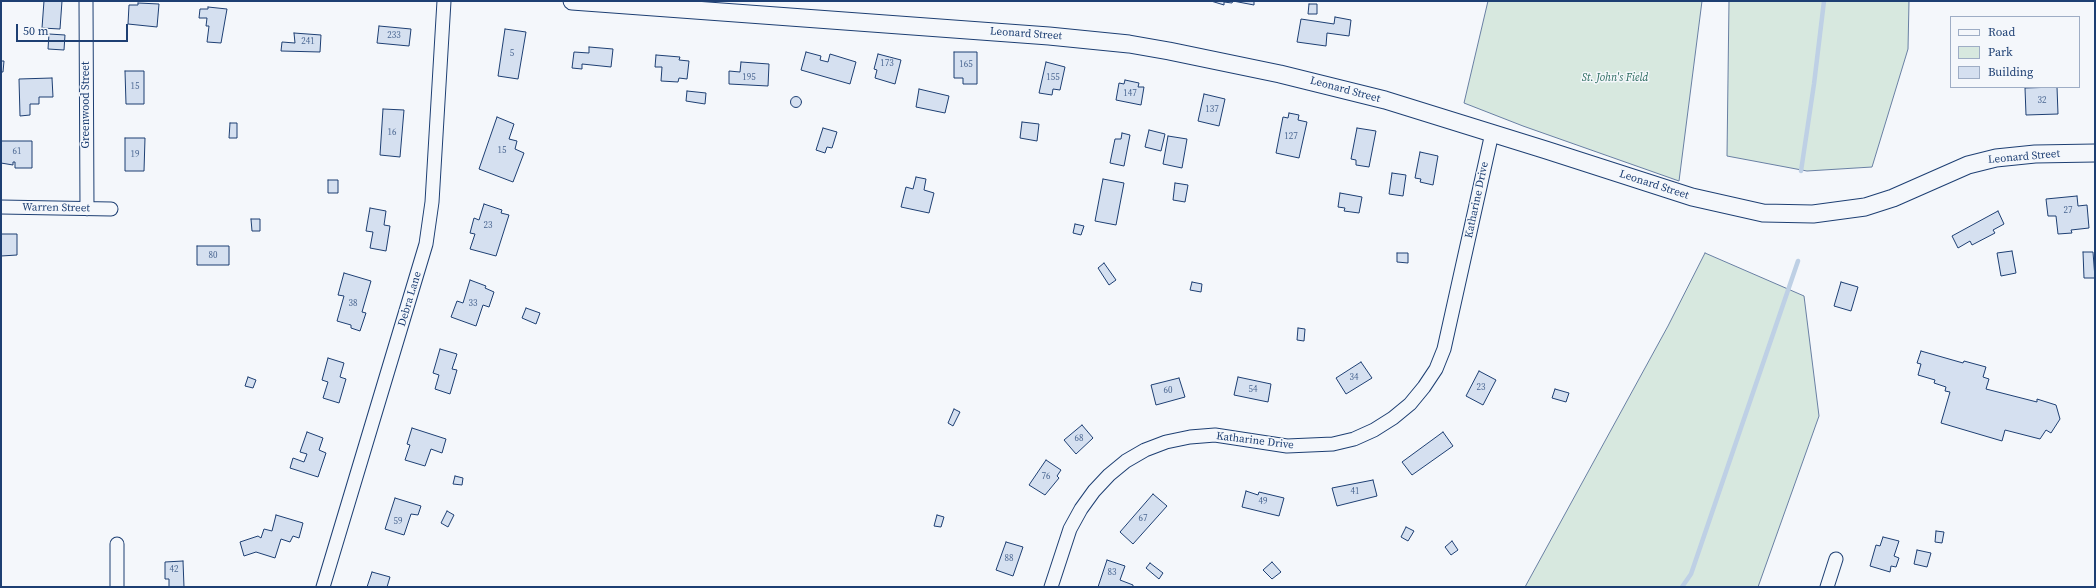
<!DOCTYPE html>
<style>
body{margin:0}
#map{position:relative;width:2096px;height:588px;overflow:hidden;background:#f4f7fb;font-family:"Source Serif 4",serif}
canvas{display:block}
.frame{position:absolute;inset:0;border:2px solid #1d3f73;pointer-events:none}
.legend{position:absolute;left:1950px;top:16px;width:130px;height:72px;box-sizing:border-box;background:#f4f7fb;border:1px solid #9eadc5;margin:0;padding:5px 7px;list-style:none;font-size:12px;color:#1d3f73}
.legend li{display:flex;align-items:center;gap:8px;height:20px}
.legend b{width:20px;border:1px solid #9eadc5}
.scale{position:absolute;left:16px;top:24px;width:112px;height:18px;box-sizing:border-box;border:2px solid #1d3f73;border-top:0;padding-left:5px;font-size:12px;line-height:14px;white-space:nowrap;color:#1d3f73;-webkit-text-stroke:3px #f4f7fb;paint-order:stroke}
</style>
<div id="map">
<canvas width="2096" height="588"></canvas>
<div class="frame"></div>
<ul class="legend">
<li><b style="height:5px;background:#f4f7fb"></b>Road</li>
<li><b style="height:11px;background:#d7e8df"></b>Park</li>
<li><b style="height:11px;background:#d5e0f0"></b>Building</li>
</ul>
<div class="scale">50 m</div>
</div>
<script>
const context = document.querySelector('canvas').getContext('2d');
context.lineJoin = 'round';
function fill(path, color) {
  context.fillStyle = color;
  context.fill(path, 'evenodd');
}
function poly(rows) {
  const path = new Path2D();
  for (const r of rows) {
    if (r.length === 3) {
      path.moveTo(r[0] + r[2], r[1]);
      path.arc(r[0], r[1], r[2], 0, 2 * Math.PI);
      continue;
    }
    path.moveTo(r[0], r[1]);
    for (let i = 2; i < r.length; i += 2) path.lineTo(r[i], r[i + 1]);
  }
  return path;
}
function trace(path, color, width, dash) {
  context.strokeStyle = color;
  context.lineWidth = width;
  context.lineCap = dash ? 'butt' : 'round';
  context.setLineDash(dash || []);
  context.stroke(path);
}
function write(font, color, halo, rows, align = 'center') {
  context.font = font + ' "Source Serif 4",serif';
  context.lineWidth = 3;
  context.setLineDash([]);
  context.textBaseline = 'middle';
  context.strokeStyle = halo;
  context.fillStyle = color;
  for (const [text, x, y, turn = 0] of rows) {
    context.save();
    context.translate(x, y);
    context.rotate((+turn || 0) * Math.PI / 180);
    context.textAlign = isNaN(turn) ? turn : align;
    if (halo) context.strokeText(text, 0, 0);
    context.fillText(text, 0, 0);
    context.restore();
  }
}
const green = poly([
 [1488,1,1702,1,1679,181,1523,126,1464,103,1488,1],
 [1729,1,1909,1,1908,49,1872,167,1807,171,1727,156,1729,1],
 [1705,253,1804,296,1819,416,1758,587,1525,587,1668,326,1705,253]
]);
fill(green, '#d7e8df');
trace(green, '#687fa3', 1);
trace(poly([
 [1801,171,1814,84,1824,1],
 [1682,587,1691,574,1798,261]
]), '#bed0e5', 4.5);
const building = poly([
 [44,1,62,1,60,29,42,28,44,1],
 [1211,1,1254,1,1254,5,1233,1,1232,3,1224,2,1224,5,1211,1],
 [138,3,159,4,157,27,128,24,129,5,138,5,138,3],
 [1309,4,1317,4,1317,14,1308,14,1309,4],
 [208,7,227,9,221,43,207,42,209,26,206,26,207,18,199,18,200,9,208,9,208,7],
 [1335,17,1351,20,1349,36,1327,33,1326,46,1297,42,1301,19,1334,24,1335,17],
 [379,26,411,29,409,46,377,43,379,26],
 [505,29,526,32,518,79,498,76,505,29],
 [294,33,321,35,320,52,281,51,282,42,295,43,294,33],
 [49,34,65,35,64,50,48,49,49,34],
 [589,47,613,49,611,67,582,64,582,69,572,68,574,52,589,53,589,47],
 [806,52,821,56,820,60,828,62,830,54,856,62,850,84,801,70,806,52],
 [954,52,977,52,977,84,963,84,963,78,954,78,954,52],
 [878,54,901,60,895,84,875,78,877,70,874,69,878,54],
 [656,55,680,57,679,60,689,61,687,79,679,78,678,82,661,81,662,67,655,67,656,55],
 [1,61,4,61,3,72,1,72,1,61],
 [741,62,769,64,768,86,729,84,729,71,740,72,741,62],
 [1046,62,1065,67,1060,90,1053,89,1052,95,1039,93,1046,62],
 [125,71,144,71,144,104,126,104,125,71],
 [52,78,53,97,39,97,39,104,30,104,30,115,20,116,19,79,52,78],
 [1125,80,1139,83,1138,87,1144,87,1141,105,1116,100,1119,83,1124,84,1125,80],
 [2057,87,2058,114,2026,115,2025,88,2057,87],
 [919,89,949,96,945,113,916,107,919,89],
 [687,91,706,93,705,104,686,101,687,91],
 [1204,94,1225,99,1219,126,1198,121,1204,94],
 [796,102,5.5],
 [383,109,404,110,400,157,380,155,383,109],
 [1289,113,1299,115,1298,120,1307,122,1299,158,1276,153,1283,117,1288,118,1289,113],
 [497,117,514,124,509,139,517,141,515,149,524,153,513,182,479,169,497,117],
 [1022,122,1039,124,1037,141,1020,138,1022,122],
 [230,123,237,123,237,138,229,138,230,123],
 [823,128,837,132,832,148,827,147,825,153,816,150,823,128],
 [1357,128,1376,131,1369,167,1356,165,1356,160,1351,159,1357,128],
 [1149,130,1165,134,1161,151,1145,147,1149,130],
 [1122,133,1130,135,1124,166,1110,163,1115,139,1121,139,1122,133],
 [1168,136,1187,139,1182,168,1163,164,1168,136],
 [125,138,145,138,144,171,125,171,125,138],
 [1,141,32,141,32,168,15,168,15,162,13,162,13,165,1,163,1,141],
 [1420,152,1438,156,1433,185,1420,182,1421,179,1415,178,1420,152],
 [1392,173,1406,175,1403,196,1389,194,1392,173],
 [916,177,926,179,924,190,934,193,929,213,901,207,906,187,913,189,916,177],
 [1103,179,1124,183,1116,225,1095,221,1103,179],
 [328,180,338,180,338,193,328,193,328,180],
 [1175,183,1188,185,1185,202,1173,200,1175,183],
 [1340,193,1362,197,1359,213,1344,211,1345,208,1338,207,1340,193],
 [2077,196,2078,206,2087,205,2089,228,2071,230,2072,233,2058,234,2056,216,2048,216,2046,199,2077,196],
 [484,204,502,210,501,213,509,215,496,256,470,249,475,234,470,233,474,218,479,220,484,204],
 [370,208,386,211,384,225,390,226,386,251,370,248,373,232,366,231,370,208],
 [1998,211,2004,224,1993,230,1995,233,1972,245,1970,241,1958,248,1952,236,1998,211],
 [251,219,260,219,260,231,252,231,251,219],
 [1075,224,1084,226,1081,235,1073,233,1075,224],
 [1,234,17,234,17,255,1,256,1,234],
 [197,246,229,246,229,265,197,265,197,246],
 [2012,251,2016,273,2001,276,1997,253,2012,251],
 [2083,252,2093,252,2095,278,2084,278,2083,252],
 [1397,253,1408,253,1408,263,1397,262,1397,253],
 [1104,263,1116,280,1109,285,1098,268,1104,263],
 [344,273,371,281,362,312,366,313,360,331,351,328,351,325,337,321,344,296,338,295,344,273],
 [470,280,486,286,485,288,494,292,489,307,483,305,476,326,451,317,457,301,463,303,470,280],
 [1192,282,1202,284,1201,292,1190,290,1192,282],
 [1841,282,1858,287,1851,311,1834,306,1841,282],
 [526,308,540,313,536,324,522,318,526,308],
 [1298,328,1305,329,1304,341,1297,340,1298,328],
 [440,349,457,354,452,369,457,370,450,394,435,389,439,375,433,373,440,349],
 [1921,351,1963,363,1964,361,1986,367,1983,377,1989,379,1986,389,2037,402,2037,399,2056,405,2060,419,2051,433,2046,430,2040,439,2005,430,2002,441,1941,423,1950,392,1945,391,1946,387,1934,383,1935,380,1918,375,1921,364,1917,363,1921,351],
 [328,358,344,363,340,377,346,379,339,403,323,398,328,382,322,380,328,358],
 [1361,362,1372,378,1346,394,1336,378,1361,362],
 [1479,371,1496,380,1483,405,1466,396,1479,371],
 [248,377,256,380,253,388,245,386,248,377],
 [1238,377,1271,384,1268,402,1234,395,1238,377],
 [1179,378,1185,397,1156,405,1151,385,1179,378],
 [1555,389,1569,393,1566,402,1552,398,1555,389],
 [954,409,960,412,953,426,948,423,954,409],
 [1082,425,1093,438,1076,454,1064,440,1082,425],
 [412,428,446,439,442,453,431,449,425,466,405,460,410,445,407,444,412,428],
 [307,432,323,438,319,450,326,453,318,477,290,468,293,458,304,462,307,454,300,452,307,432],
 [1443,432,1453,446,1412,475,1402,462,1443,432],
 [1046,460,1061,470,1057,476,1059,478,1045,495,1029,485,1046,460],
 [455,476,463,478,462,485,453,484,455,476],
 [1373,480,1377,496,1337,506,1332,488,1373,480],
 [1246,491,1258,495,1259,492,1284,498,1279,516,1242,507,1246,491],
 [1153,494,1167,506,1133,544,1120,532,1153,494],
 [395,498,421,506,418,515,411,514,404,535,385,529,395,498],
 [447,511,454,515,448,527,441,523,447,511],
 [276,515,303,523,299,538,293,536,290,542,281,539,275,558,256,552,244,556,240,542,258,536,261,538,264,529,272,531,276,515],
 [937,515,944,517,941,527,934,526,937,515],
 [1406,527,1414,531,1408,541,1401,537,1406,527],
 [1936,531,1944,532,1942,543,1935,542,1936,531],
 [1883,537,1899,541,1894,556,1899,558,1896,567,1891,566,1890,572,1870,566,1876,545,1880,546,1883,537],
 [1452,541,1458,550,1451,555,1445,547,1452,541],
 [1006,542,1023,547,1013,576,996,570,1006,542],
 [1917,550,1931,553,1927,567,1914,564,1917,550],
 [1107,560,1125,566,1120,580,1133,585,1133,587,1098,587,1107,560],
 [183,561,184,587,169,587,169,579,165,579,165,562,183,561],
 [1272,562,1281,572,1272,579,1263,570,1272,562],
 [1150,563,1163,573,1159,579,1146,568,1150,563],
 [372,572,390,577,387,587,367,587,372,572]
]);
fill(building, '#d5e0f0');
trace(building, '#1d3f73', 1);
const minor = poly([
 [86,1,87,209],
 [1,207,111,209],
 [117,544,117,587],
 [323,587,426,244,432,202,444,1],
 [1051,587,1070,529,1081,509,1094,491,1109,475,1126,461,1145,450,1166,442,1190,437,1215,435,1287,446,1333,444,1354,439,1374,430,1393,418,1410,404,1424,387,1436,369,1444,349,1492,133],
 [1827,587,1836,559]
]);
const tertiary = poly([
 [572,1,1049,36,1129,44,1169,51,1280,74,1385,100,1546,150,1692,197,1763,213,1813,214,1865,207,1893,198,1968,165,1996,158,2035,154,2095,153]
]);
trace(minor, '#1d3f73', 15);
trace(tertiary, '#1d3f73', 19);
trace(minor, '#f4f7fb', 13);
trace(tertiary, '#f4f7fb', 17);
write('9px', '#4b6792', null, [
 ["233",394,36],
 ["241",308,42],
 ["5",512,54],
 ["173",887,64],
 ["165",966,65],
 ["195",749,78],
 ["155",1053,78],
 ["15",135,87],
 ["147",1130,94],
 ["32",2042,101],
 ["137",1212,110],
 ["16",392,133],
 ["127",1291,137],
 ["15",502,151],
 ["61",17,152],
 ["19",135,155],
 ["27",2068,211],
 ["23",488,226],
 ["80",213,256],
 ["38",353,304],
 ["33",473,304],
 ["34",1354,378],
 ["23",1481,388],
 ["54",1253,390],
 ["60",1168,391],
 ["68",1079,439],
 ["76",1046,477],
 ["41",1355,492],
 ["49",1263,502],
 ["67",1143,519],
 ["59",398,522],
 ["88",1009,559],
 ["42",174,570],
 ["83",1112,573]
]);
write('11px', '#1d3f73', '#f4f7fb', [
 ["Leonard Street",1026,34,4],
 ["Leonard Street",1345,90,15],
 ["Greenwood Street",86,105,-90],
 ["Leonard Street",2024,157,-5],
 ["Leonard Street",1654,185,18],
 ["Katharine Drive",1477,200,-78],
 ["Warren Street",56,208,1],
 ["Debra Lane",410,299,-73],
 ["Katharine Drive",1255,441,7]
]);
write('italic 11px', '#2c6c60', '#f4f7fb', [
 ["St. John's Field",1615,78]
]);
</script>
